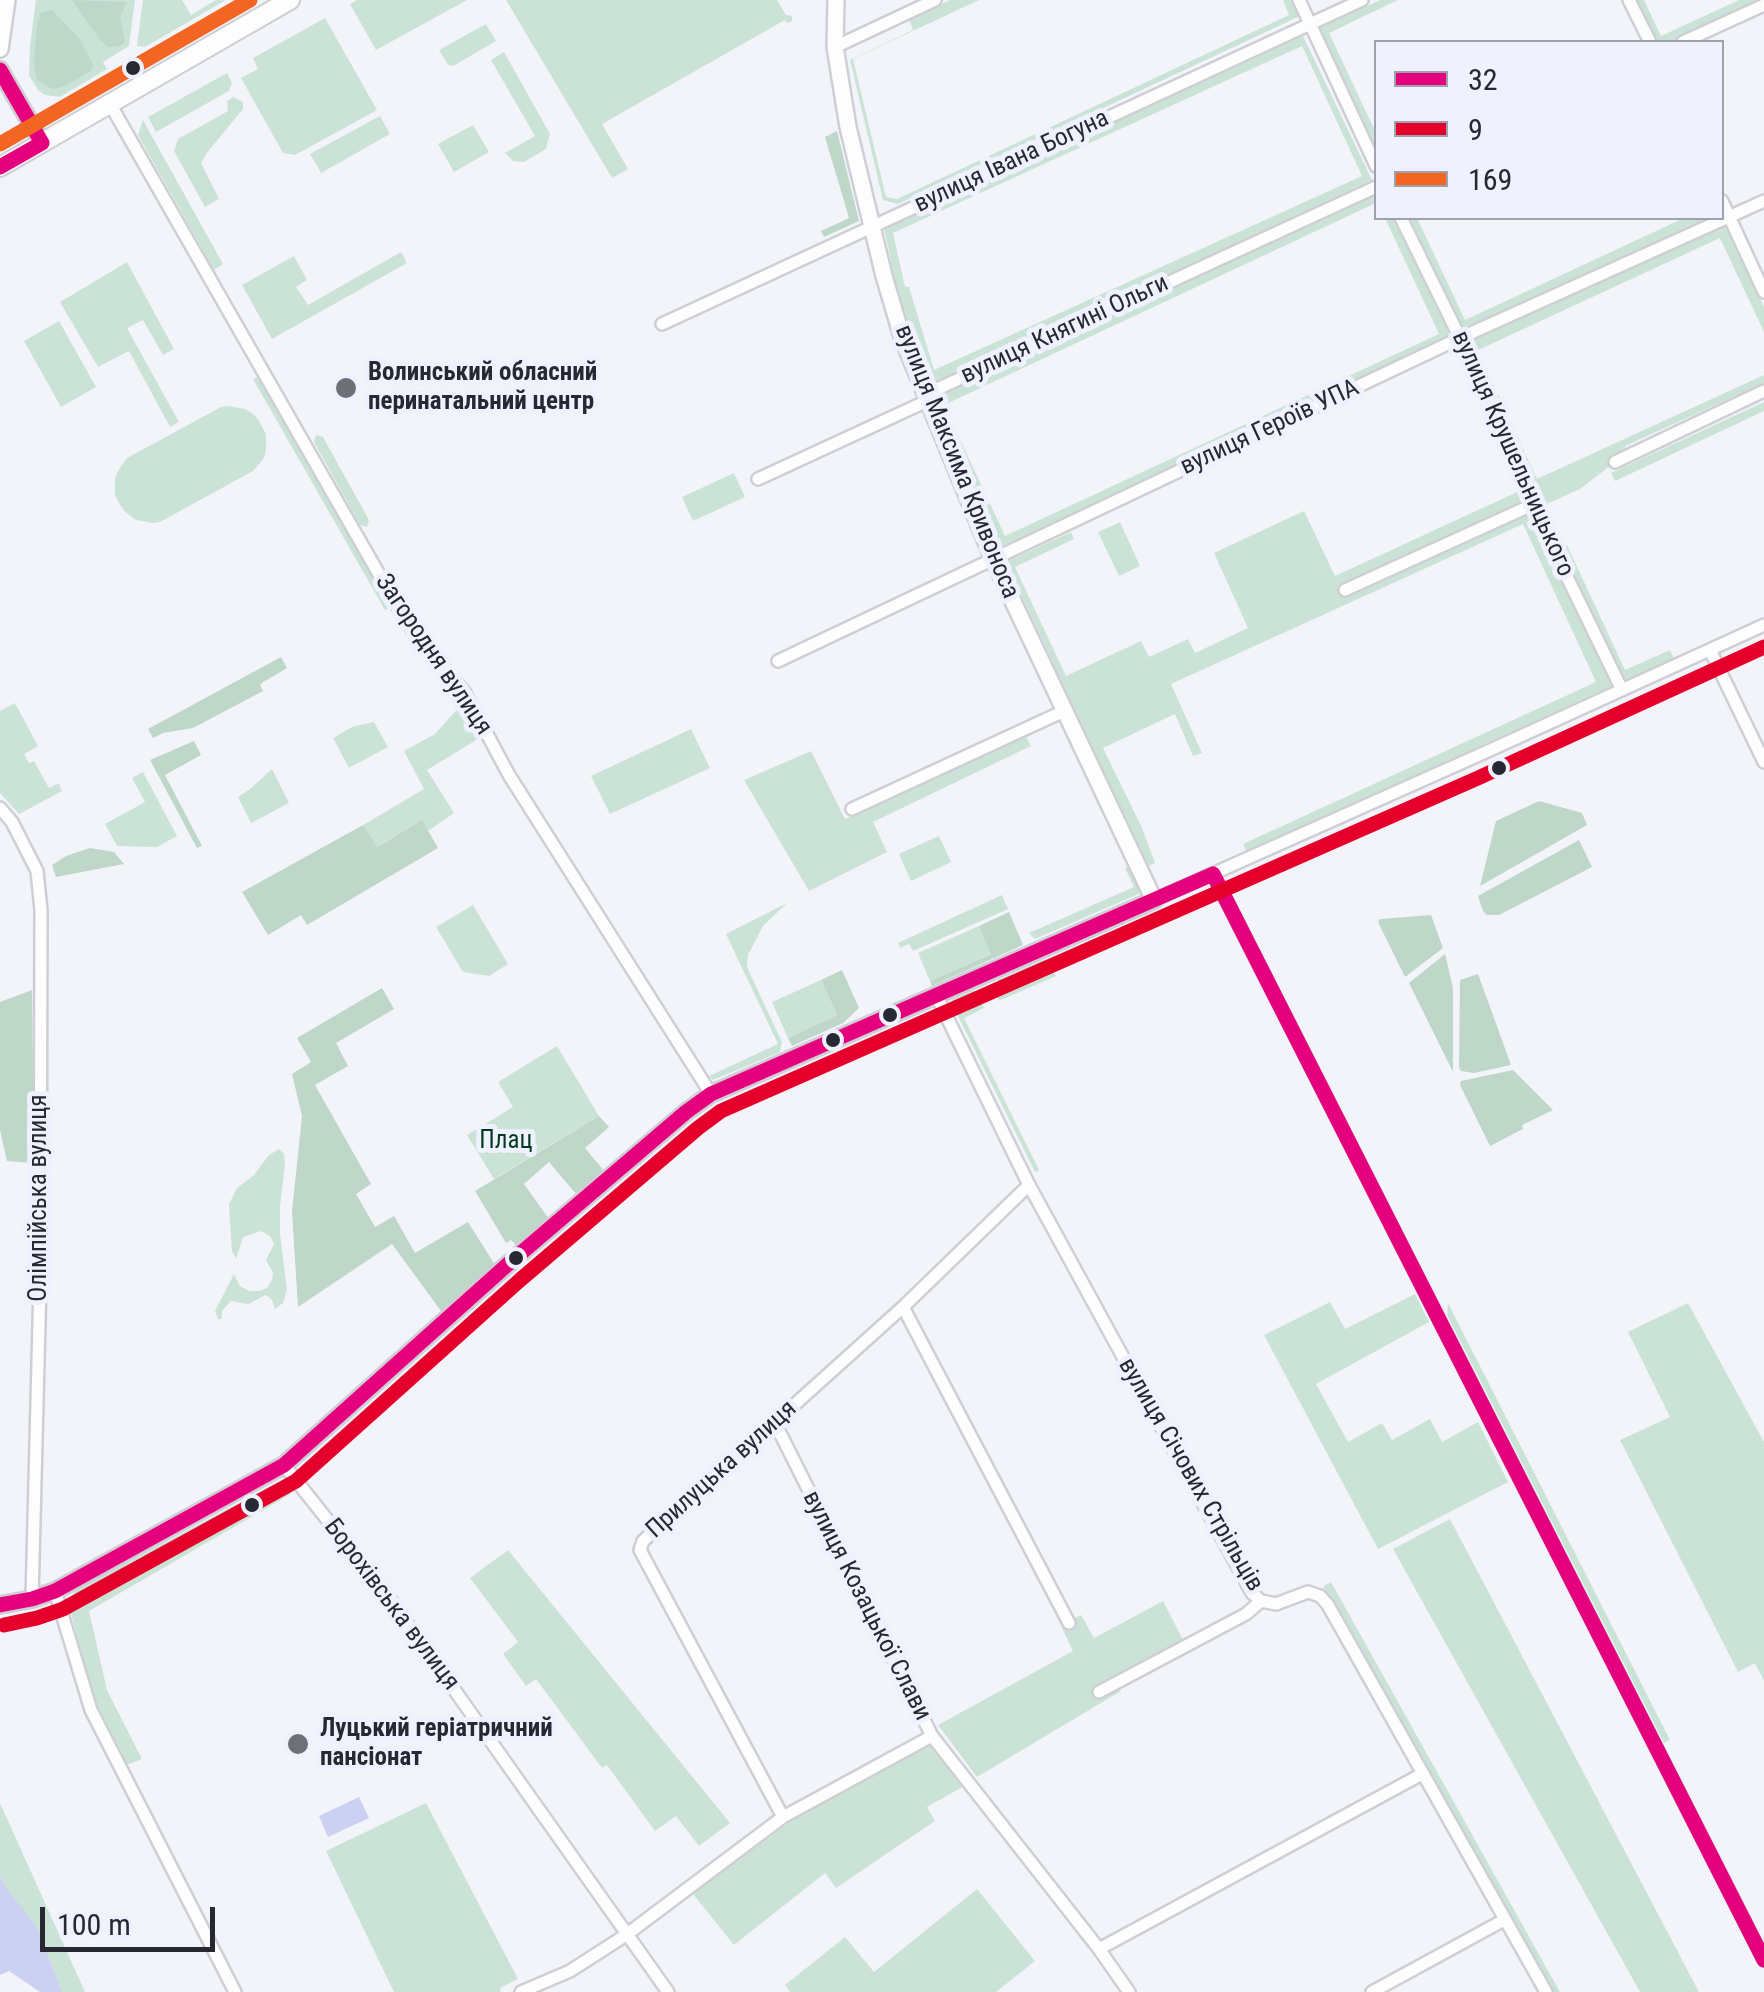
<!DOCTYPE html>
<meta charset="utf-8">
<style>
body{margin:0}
#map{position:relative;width:1764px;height:1992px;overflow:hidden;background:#f2f4fa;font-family:"Roboto Condensed",sans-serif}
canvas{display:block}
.legend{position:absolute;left:1374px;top:40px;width:350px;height:180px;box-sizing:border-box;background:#eff1fe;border:2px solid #9fa1ac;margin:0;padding:12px 18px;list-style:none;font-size:30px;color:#272831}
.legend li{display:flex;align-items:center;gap:20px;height:50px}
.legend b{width:50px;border:2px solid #9fa1ac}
.scale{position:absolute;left:40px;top:1907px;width:175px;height:45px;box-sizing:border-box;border:5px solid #272831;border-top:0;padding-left:12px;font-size:30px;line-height:35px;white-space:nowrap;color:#272831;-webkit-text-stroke:8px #eff1fe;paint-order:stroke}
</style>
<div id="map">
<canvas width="1764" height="1992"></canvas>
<ul class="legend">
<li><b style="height:12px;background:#e5007d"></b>32</li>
<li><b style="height:12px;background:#e4002b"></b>9</li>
<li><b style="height:12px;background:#f26522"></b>169</li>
</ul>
<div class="scale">100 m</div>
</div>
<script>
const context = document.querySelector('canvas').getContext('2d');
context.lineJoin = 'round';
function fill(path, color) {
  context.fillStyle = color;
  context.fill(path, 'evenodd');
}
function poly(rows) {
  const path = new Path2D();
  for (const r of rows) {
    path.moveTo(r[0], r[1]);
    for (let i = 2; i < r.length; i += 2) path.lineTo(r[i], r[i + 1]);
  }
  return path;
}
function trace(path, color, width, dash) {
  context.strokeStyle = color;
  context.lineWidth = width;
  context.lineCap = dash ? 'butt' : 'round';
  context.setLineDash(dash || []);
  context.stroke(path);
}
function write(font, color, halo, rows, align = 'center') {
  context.font = font + ' "Roboto Condensed",sans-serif';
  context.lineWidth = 10;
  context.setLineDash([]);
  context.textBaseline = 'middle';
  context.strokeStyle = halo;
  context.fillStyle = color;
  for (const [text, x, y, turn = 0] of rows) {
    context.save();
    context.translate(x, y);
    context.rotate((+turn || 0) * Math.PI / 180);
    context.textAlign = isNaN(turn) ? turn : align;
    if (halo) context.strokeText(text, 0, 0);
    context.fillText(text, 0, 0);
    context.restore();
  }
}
fill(poly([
 [36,0,135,0,129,46,103,62,107,69,60,97,45,95,38,90,29,75,30,46],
 [143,0,182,0,191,15,216,0,226,0,145,47,137,46],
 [357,0,467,0,376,50,350,4],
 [506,0,777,0,786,15,792,16,792,21,787,23,785,20,602,124,628,169,612,178],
 [950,0,979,0,853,59,886,197,897,199,1289,15,1283,0,1292,0,1300,16,898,204,883,200,850,60,913,30,909,19],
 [1380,0,1398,0,1329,33,1376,133,1376,153,1320,28],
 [1634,0,1644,0,1661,36,1739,0,1763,0,1670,42,1655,42],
 [325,18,377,110,295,155,283,153,241,78,258,69,253,58],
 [486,24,496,41,453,66,448,65,439,50],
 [1303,36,1372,180,929,386,897,290,884,228],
 [1302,46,1362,176,934,370,909,287,905,287,893,233],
 [504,52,550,134,546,149,524,162,513,161,505,153,535,136,491,60],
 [227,73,232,83,229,91,156,132,148,117],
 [233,97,243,102,243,109,206,154,201,163,219,199,205,207,174,151,178,139,228,111,227,101],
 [380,116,390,134,321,173,310,154],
 [143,120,223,264,214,270,138,135],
 [473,125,489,152,454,172,438,144],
 [1376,192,1376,203,944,405,1005,536,1439,334,1385,218,1396,218,1451,337,1000,547,931,400],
 [1406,218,1417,218,1465,320,1684,218,1710,218,1461,332],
 [1725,224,1764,307,1764,332,1720,238,1478,350,1537,479,1764,375,1764,383,1625,446,1627,453,1580,489,1540,507,1466,343],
 [401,252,407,263,272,339,242,285,294,256,307,280,296,287,308,305],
 [127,262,174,349,163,355,143,320,127,328,179,422,170,427,129,351,98,367,60,302],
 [59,321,96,387,61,407,24,341],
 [260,376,391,607,385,610,253,379],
 [1764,402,1764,411,1615,481,1611,473],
 [229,406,245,409,252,413,258,419,266,434,266,450,264,458,253,471,160,522,152,523,136,520,123,510,115,495,115,479,118,471,127,458,221,407],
 [316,435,323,437,369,520,367,527,360,525,314,442],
 [734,473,745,497,693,521,682,497],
 [1517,492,1523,505,1338,589,1341,596,1532,512,1614,685,1247,852,1243,844,1596,682,1523,524,1171,684,1202,753,1193,756,1175,714,1103,748,1142,828,1155,863,1146,867,1132,832,1006,562,1071,532,1074,539,1015,567,1066,676,1141,641,1149,657,1188,639,1195,653,1248,628,1214,553,1304,511,1335,576],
 [1120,522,1140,566,1119,576,1098,532],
 [1567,545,1625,670,1670,650,1674,658,1623,681,1560,548],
 [15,703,38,746,24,754,29,763,34,761,49,788,59,783,62,791,19,814,0,793,0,711],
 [461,705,481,737,427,770,454,813,428,831,421,821,376,847,363,825,424,789,404,751,435,734],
 [374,722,388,747,349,768,333,738,352,727],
 [691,729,710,768,610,814,591,776],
 [1024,733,1031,746,873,822,887,852,809,891,744,780,811,751,845,819],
 [272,769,289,803,251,823,238,797,250,789],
 [143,772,177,836,157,847,117,846,105,824,145,802,132,778],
 [939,836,951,862,911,881,899,854],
 [1131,865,1143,892,1035,939,1029,933,1134,887,1125,868],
 [1002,895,1008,909,913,951,909,944,900,948,898,943],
 [787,903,763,926,748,955,747,967,782,1042,780,1052,713,1080,709,1076,778,1044,726,934],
 [473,905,508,964,489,976,463,972,436,927],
 [979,926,992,953,930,981,918,953],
 [1043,960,1048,962,1056,976,999,1001,994,989,998,980],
 [821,980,837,1015,788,1038,772,1002],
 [974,990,984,1008,964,1018,1039,1170,1035,1172,959,1018,949,1005,953,999],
 [557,1046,599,1116,494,1179,467,1135,513,1107,498,1082],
 [279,1149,284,1154,285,1164,280,1207,280,1233,287,1290,283,1303,275,1309,272,1300,266,1295,248,1304,231,1301,222,1311,222,1319,218,1319,215,1311,234,1274,240,1286,249,1291,260,1291,267,1288,272,1280,273,1273,266,1260,274,1244,270,1236,261,1231,243,1237,236,1259,232,1251,229,1204,237,1188,253,1176,269,1155],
 [1415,1294,1429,1322,1316,1384,1348,1442,1382,1423,1392,1440,1430,1419,1442,1442,1478,1422,1508,1482,1378,1549,1264,1335,1330,1302,1345,1329],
 [1448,1303,1670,1740,1664,1743,1447,1315],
 [1688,1303,1764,1442,1764,1681,1755,1663,1738,1672,1620,1440,1670,1417,1628,1332],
 [273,1485,284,1485,291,1494,89,1611,107,1690,142,1759,129,1764,122,1763,94,1703,68,1601,77,1589],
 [1450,1519,1699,1992,1640,1992,1393,1549],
 [508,1550,730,1823,699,1846,676,1816,655,1831,607,1765,602,1768,536,1679,526,1686,503,1654,518,1642,470,1578],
 [1331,1582,1560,1992,1552,1992,1323,1587],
 [1163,1601,1183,1640,1114,1677,1121,1691,977,1777,938,1725,1073,1651,1061,1626,1081,1615,1094,1638],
 [931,1744,964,1786,927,1807,935,1821,836,1888,825,1873,734,1945,693,1894,794,1819],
 [0,1803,85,1992,44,1992,0,1876],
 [426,1803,518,1979,500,1988,501,1992,394,1992,326,1851],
 [977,1889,1035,1961,996,1992,790,1992,785,1985,845,1937,874,1972]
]), '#cbe3d6');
fill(poly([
 [72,0,127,2,120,17,125,42,120,46,108,47,100,40],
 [52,10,78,37,93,64,92,70,64,86,52,89,37,80,34,64,37,26,41,13],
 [837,131,859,221,824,237,821,231,849,218,825,137],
 [281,657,287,668,260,684,263,691,193,728,163,733,153,738,148,729],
 [194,741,201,755,165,775,202,846,197,848,150,760],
 [1539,801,1582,813,1587,825,1480,886,1496,821],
 [422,820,438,848,307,925,301,915,268,935,242,892,363,825,377,847],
 [1579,840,1592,867,1499,915,1487,915,1483,911,1478,896],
 [90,848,114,852,124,864,56,877,52,865,66,856],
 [1009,912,1023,945,932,986,930,981,991,954,979,926],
 [1431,915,1443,948,1405,977,1378,922,1380,919],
 [1445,954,1453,988,1453,1072,1409,983],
 [842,970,859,1008,843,1023,792,1046,788,1038,837,1015,821,980],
 [1478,974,1511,1065,1474,1073,1461,1071,1459,1067,1460,980],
 [382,988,394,1009,336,1043,348,1066,315,1085,371,1184,356,1194,375,1227,394,1216,415,1253,468,1222,495,1265,441,1311,392,1244,298,1307,292,1212,302,1116,292,1074,311,1062,297,1038],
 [32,990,34,1163,7,1161,0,1130,0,1002],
 [1513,1070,1553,1110,1522,1125,1523,1129,1490,1146,1460,1085,1461,1081],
 [599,1116,609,1127,585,1148,605,1172,577,1195,549,1162,524,1184,549,1219,517,1246,511,1240,506,1243,475,1191]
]), '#bed7c8');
fill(poly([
 [359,1797,369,1818,328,1837,319,1816],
 [0,1876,4,1885,36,1926,62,1992,40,1992,9,1971,0,1975]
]), '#ccd0f2');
const minor = poly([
 [1299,0,1376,166],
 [1629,0,1650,42],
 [1683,42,1764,5],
 [835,47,935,0],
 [110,104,400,611,414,632,465,693,509,775,711,1094],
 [1722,201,1764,292],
 [1401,218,1460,338,1536,513,1622,690],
 [662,324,1362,0],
 [1615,462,1764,391],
 [758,479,927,401,935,390,1376,187],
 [1345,590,1532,505],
 [1710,650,1764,762],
 [778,661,1460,338,1764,201],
 [0,808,12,822,37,871,41,910,40,1283,32,1599],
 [852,809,1064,711],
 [1213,874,1764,1960],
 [1154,900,1488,751,1764,625],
 [936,995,1029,1185,1252,1593,1261,1601,1276,1604,1308,1592,1320,1596,1328,1605,1546,1992],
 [903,1307,1069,1623],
 [775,1423,932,1736,1099,1949,1129,1992],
 [284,1465,393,1603,668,1992],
 [55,1591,91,1710,235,1992],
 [1099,1692,1246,1614,1261,1601],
 [783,1817,640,1550,643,1541,903,1307,1029,1185],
 [1099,1949,1422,1774],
 [521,1992,570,1971,626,1935,783,1817,932,1736],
 [1372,1992,1504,1920]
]);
const tertiary = poly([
 [0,49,7,0],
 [0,70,42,143],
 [0,1605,32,1599,55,1591,284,1465,507,1265,686,1112,711,1094,1154,900,993,559,902,337,884,276,848,127,835,47,836,0]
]);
const secondary = poly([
 [0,167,290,0]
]);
trace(minor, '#cdcfd5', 16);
trace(tertiary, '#cdcfd5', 20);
trace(secondary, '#cdcfd5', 22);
trace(minor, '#fdfdfe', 11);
trace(tertiary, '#fdfdfe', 15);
trace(secondary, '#fdfdfe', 18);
trace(poly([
 [0,70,42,143,0,167],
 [1213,874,1764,1960],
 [0,1605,32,1599,55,1591,284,1465,507,1265,686,1112,711,1094,1213,874]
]), '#e5007d', 15);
trace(poly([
 [4,1625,37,1618,63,1609,296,1481,520,1280,698,1128,721,1111,1478,778,1764,647]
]), '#e4002b', 15);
trace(poly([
 [0,144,250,0]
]), '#f26522', 15);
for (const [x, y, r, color] of [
 [133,68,9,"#272831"],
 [346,388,12,"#6e6f77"],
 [1499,768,9,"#272831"],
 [890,1015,9,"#272831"],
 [833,1040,9,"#272831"],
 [516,1258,9,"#272831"],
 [252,1505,9,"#272831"],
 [298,1744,12,"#6e6f77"]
]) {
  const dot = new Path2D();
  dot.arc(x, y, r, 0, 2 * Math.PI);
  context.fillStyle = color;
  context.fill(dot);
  trace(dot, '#eff1fe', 4);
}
write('25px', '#272831', '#eff1fe', [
 ["вулиця Івана Богуна",1012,162,-25],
 ["вулиця Княгині Ольги",1065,330,-25],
 ["вулиця Героїв УПА",1270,428,-25],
 ["вулиця Крушельницького",1512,454,66],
 ["вулиця Максима Кривоноса",956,462,68],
 ["Загородня вулиця",433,655,56],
 ["Олімпійська вулиця",40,1198,-90],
 ["Прилуцька вулиця",722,1470,-42],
 ["вулиця Січових Стрільців",1190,1475,60],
 ["Борохівська вулиця",391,1605,53],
 ["вулиця Козацької Слави",866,1606,63]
]);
write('bold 25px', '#272831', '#eff1fe', [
 ["Волинський обласний",368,374],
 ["перинатальний центр",368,403],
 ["Луцький геріатричний",320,1730],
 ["пансіонат",320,1759]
], 'left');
write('25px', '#023a1d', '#eff1fe', [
 ["Плац",506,1142]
]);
</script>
